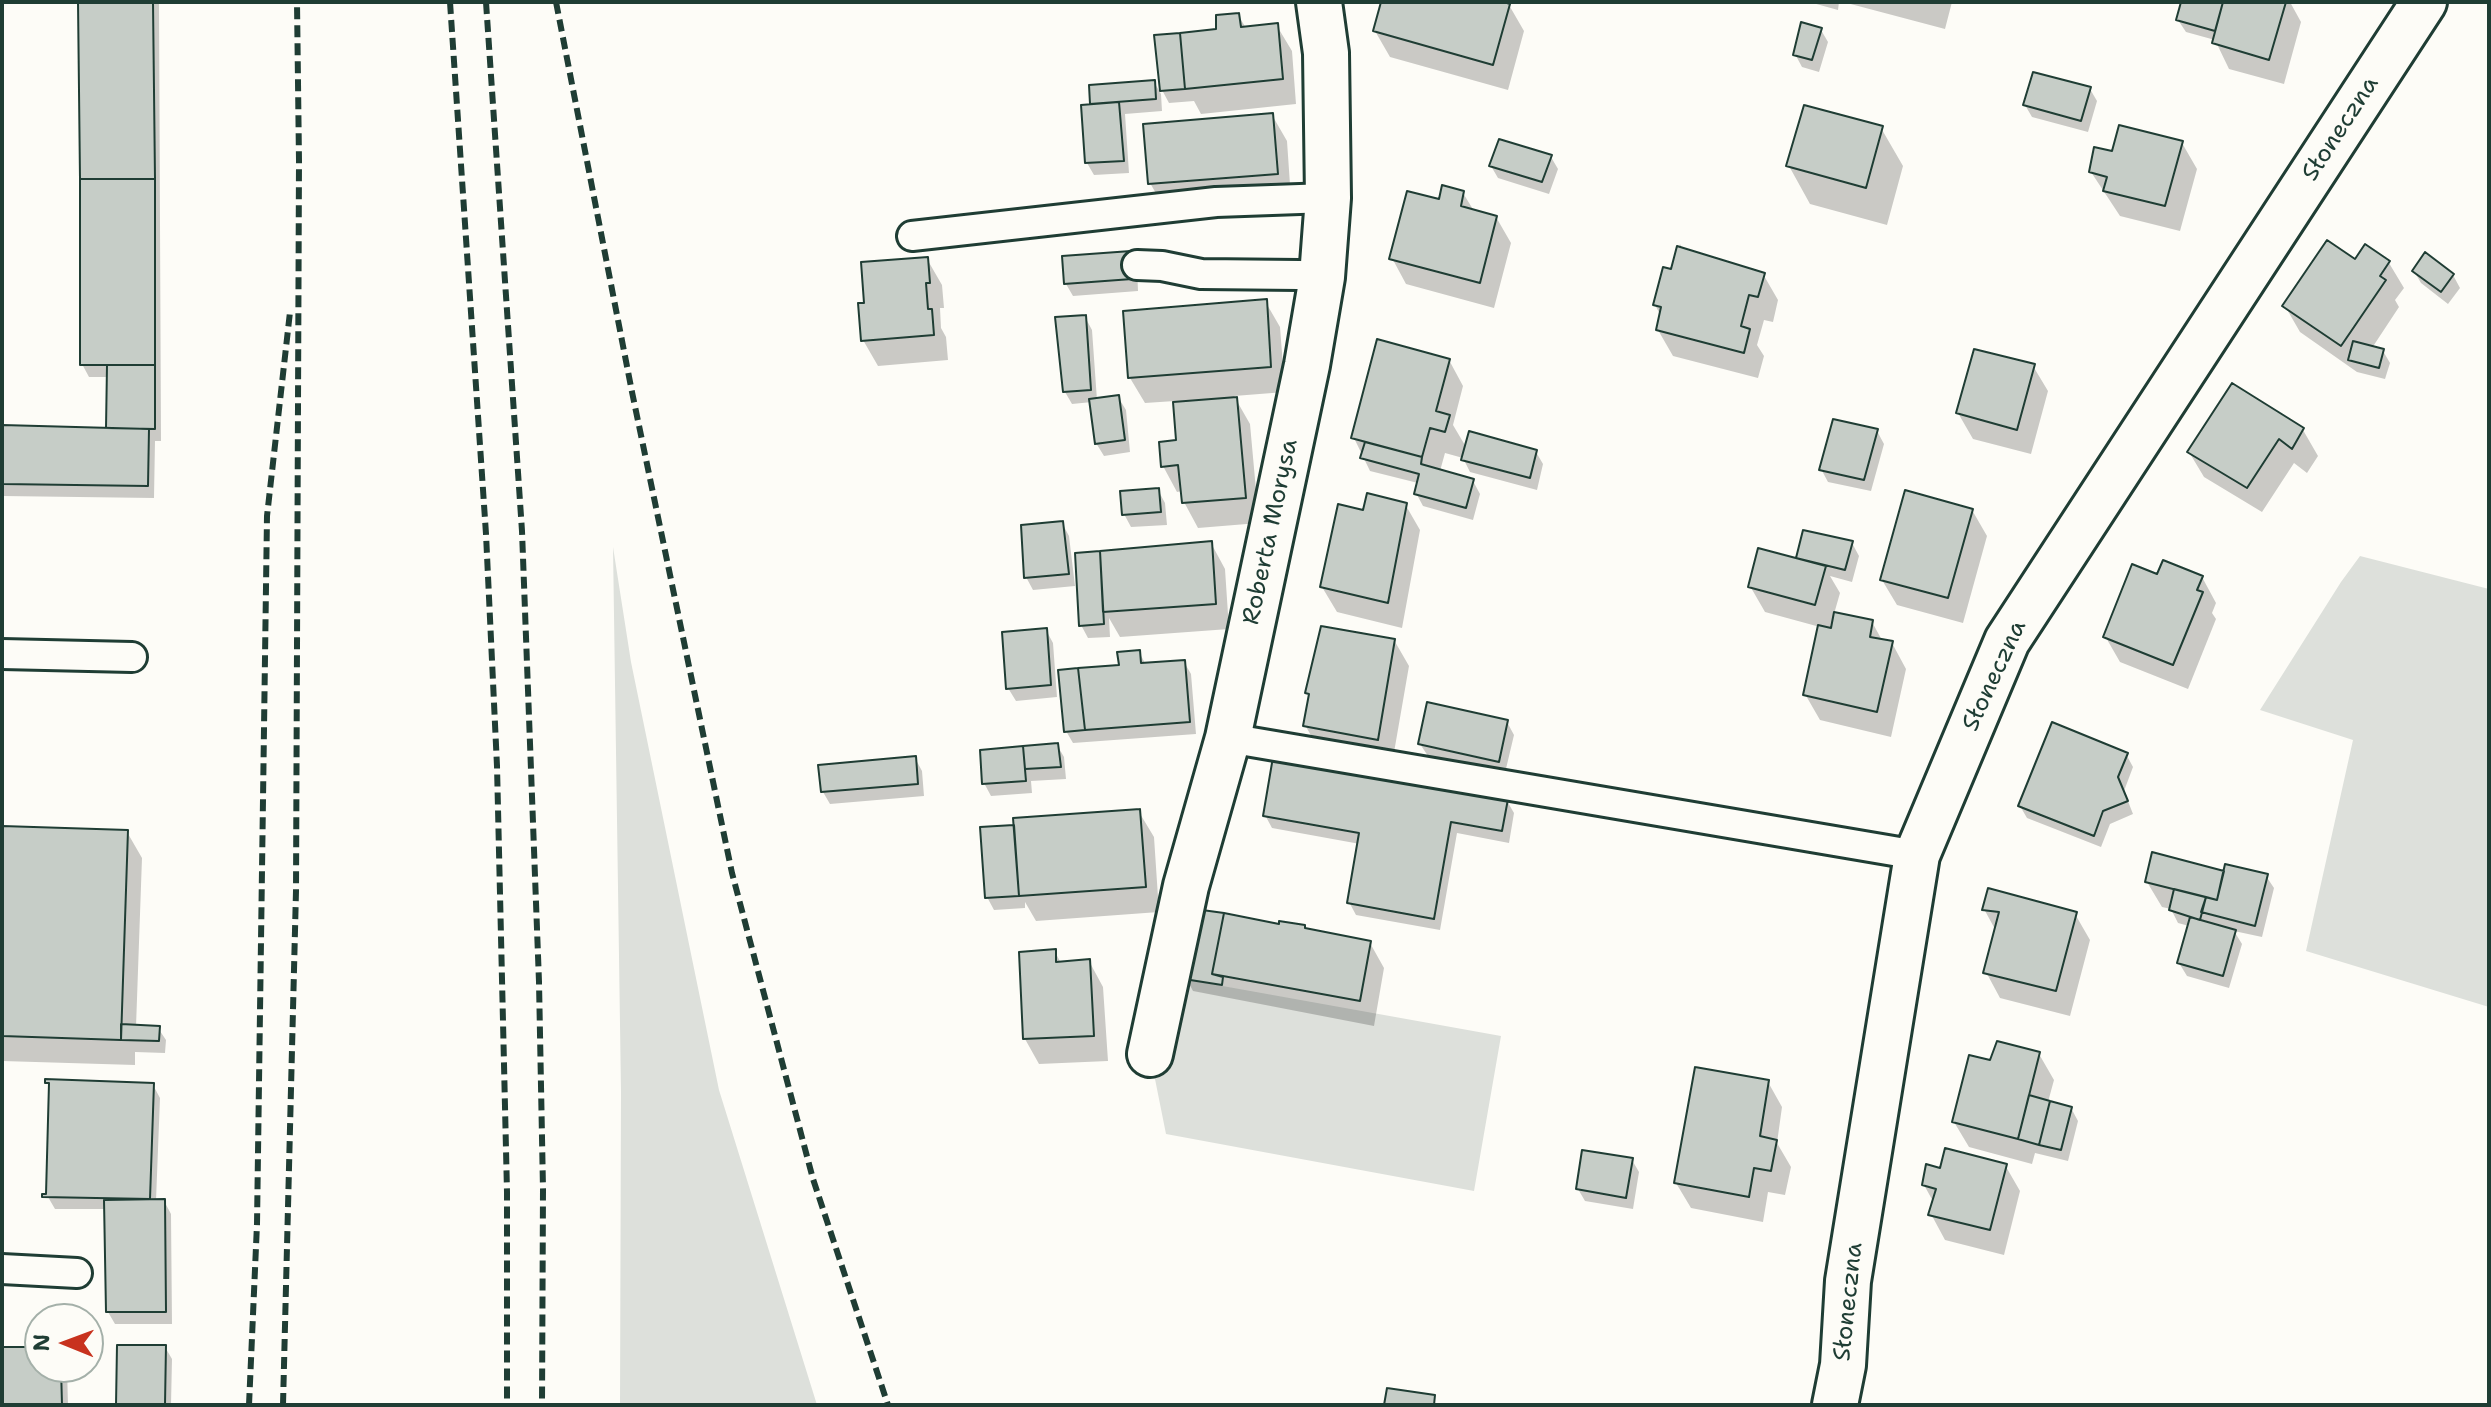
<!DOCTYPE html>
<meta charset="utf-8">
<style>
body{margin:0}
#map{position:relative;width:2491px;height:1407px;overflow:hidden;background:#fdfcf7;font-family:"Shantell Sans",sans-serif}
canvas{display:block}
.frame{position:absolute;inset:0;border:4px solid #1f3d34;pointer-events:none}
.north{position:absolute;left:24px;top:1303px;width:80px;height:80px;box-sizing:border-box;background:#fdfcf7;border:2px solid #a4b0a9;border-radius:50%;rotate:271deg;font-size:22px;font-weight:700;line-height:32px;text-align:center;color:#1f3d34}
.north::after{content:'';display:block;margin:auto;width:28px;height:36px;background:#c8321e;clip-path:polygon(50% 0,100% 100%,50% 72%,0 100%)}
</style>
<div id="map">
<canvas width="2491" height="1407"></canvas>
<div class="frame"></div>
<div class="north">N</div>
</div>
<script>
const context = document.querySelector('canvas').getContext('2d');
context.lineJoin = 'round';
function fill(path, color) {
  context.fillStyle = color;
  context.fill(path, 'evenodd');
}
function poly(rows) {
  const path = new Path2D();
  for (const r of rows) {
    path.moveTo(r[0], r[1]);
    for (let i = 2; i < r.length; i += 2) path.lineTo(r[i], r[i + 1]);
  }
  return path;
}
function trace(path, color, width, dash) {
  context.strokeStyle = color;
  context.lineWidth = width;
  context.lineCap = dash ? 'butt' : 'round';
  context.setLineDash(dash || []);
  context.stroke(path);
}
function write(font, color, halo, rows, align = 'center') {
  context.font = font + ' "Shantell Sans",sans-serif';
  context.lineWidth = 7;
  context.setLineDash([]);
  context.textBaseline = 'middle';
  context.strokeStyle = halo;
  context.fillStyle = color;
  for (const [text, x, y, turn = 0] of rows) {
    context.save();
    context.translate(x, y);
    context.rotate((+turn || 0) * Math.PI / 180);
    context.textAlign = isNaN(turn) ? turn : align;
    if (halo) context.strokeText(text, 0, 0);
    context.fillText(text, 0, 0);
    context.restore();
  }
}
fill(poly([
 [613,547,631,662,719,1090,817,1405,620,1405,621,1092],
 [2360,556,2489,589,2489,1007,2306,951,2353,740,2260,710,2341,582],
 [1167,976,1501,1036,1474,1191,1166,1134,1150,1054]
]), '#dde0db');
fill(poly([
 [80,2,159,2,161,441,155,441,154,498,2,496,2,427,108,430,109,377,89,377,82,364],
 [1383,2,1496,2,1509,5,1524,31,1508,90,1390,57,1375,31],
 [1809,2,1839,2,1838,10],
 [1843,2,1952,2,1945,29],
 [2183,2,2290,2,2301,22,2284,84,2229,69,2215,40,2186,32,2178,20],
 [1238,15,1246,28,1277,26,1292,51,1296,104,1201,114,1194,101,1169,103,1162,90,1218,31],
 [1821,30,1828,42,1819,72,1802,67,1795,54],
 [1154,82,1161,94,1162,111,1125,114,1129,173,1094,175,1087,163,1093,106,1091,87],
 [2090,89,2097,101,2088,132,2032,117,2025,105],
 [1272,115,1287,141,1291,199,1165,209,1150,183],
 [1881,128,1903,166,1887,225,1810,204,1789,166],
 [2182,143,2197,169,2180,231,2120,216,2091,172,2114,154],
 [1551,157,1558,169,1549,194,1498,178,1491,166],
 [1463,193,1474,211,1496,217,1511,243,1494,308,1406,284,1392,258,1440,202],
 [1680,244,1684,252,1763,274,1778,300,1773,322,1764,320,1757,345,1764,356,1758,378,1673,356,1658,330,1661,316,1655,305,1672,272],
 [2365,247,2389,263,2404,288,2395,300,2399,307,2372,348,2383,351,2390,363,2385,379,2357,372,2300,332,2285,306,2355,261],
 [927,259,942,285,944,308,940,308,941,328,946,337,948,360,878,366,863,340,867,305],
 [1137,265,1138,291,1073,296,1066,284],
 [2414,271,2453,275,2460,288,2448,304,2421,283],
 [1265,301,1280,327,1285,392,1234,396,1250,424,1259,523,1198,528,1184,502,1182,491,1177,492,1163,466,1178,442,1175,401,1145,403,1130,378],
 [1085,317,1092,330,1097,400,1118,397,1126,410,1130,452,1104,456,1096,443,1092,402,1072,404,1065,392],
 [1449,360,1463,386,1453,425,1466,447,1536,452,1543,464,1537,490,1470,472,1463,458,1445,453,1440,471,1473,481,1480,494,1473,520,1423,506,1416,493,1418,483,1370,471,1354,438],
 [2033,366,2048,391,2031,454,1973,439,1958,413],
 [2233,386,2303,430,2318,456,2307,473,2294,463,2262,512,2204,477,2189,452],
 [1877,431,1884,444,1871,491,1828,482,1821,469],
 [1158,490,1165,503,1167,525,1131,527,1124,514],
 [1405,504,1420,530,1402,628,1337,612,1322,587,1364,512],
 [1972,510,1987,536,1963,623,1897,605,1882,580],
 [1062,523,1069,536,1075,586,1033,590,1026,577],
 [1805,532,1852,543,1859,556,1852,582,1830,576,1840,593,1834,614,1872,622,1883,642,1892,643,1906,669,1891,737,1820,720,1805,694,1820,627,1765,612,1750,586,1798,560],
 [1211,543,1225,569,1229,629,1120,637,1109,618,1110,637,1088,638,1081,625],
 [2158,577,2202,577,2216,603,2212,613,2216,619,2188,689,2120,662,2105,636],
 [1046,630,1053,643,1057,697,1016,701,1008,688],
 [1394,640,1409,666,1392,764,1320,751,1305,725,1310,698,1307,693],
 [1139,652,1146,665,1184,662,1191,674,1196,734,1073,743,1066,731,1121,667],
 [1507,722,1514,735,1505,773,1428,756,1420,744],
 [1057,745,1064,757,1066,779,1031,781,1032,793,991,796,984,783,982,751],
 [2126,754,2133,767,2124,791,2133,814,2110,824,2101,847,2027,818,2020,806],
 [915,758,922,771,924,796,830,804,823,792],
 [1507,801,1514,813,1509,843,1457,833,1440,930,1356,915,1349,902,1360,844,1272,828,1265,815],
 [1139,812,1154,837,1159,912,1036,921,1025,902,1025,908,994,910,987,897],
 [2,828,127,832,142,858,136,1027,158,1028,166,1040,165,1053,135,1052,135,1065,2,1061],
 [2223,872,2266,876,2274,888,2262,937,2234,931,2242,944,2229,988,2187,976,2179,963,2189,926,2178,923,2171,909,2162,907,2147,882],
 [1984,909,2075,914,2090,940,2070,1016,2000,998,1986,972,1996,931],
 [1306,931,1370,943,1384,968,1374,1026,1193,991,1186,978],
 [1055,952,1061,963,1089,961,1103,987,1108,1061,1039,1064,1025,1039],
 [2039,1054,2054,1080,2048,1102,2071,1108,2078,1121,2068,1161,2035,1153,2032,1164,1969,1147,1954,1122,1991,1063],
 [1768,1082,1782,1107,1777,1143,1791,1167,1785,1195,1768,1192,1763,1222,1691,1208,1676,1183],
 [153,1085,160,1098,156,1201,164,1201,171,1214,172,1324,115,1324,108,1312,106,1209,55,1209,48,1197],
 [1632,1160,1639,1172,1633,1209,1585,1201,1578,1189],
 [2005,1165,2020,1191,2004,1255,1945,1240,1931,1214,1934,1203,1924,1185,1942,1170],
 [165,1347,172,1359,171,1405,118,1405],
 [2,1349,40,1349,40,1367,67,1367,68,1405,2,1405]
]), '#0003');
const building = poly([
 [78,2,153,2,155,179,80,179,78,2],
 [1381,2,1504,2,1510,4,1493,65,1373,31,1381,2],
 [2181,2,2223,2,2215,31,2176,20,2181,2],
 [2223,2,2286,2,2269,60,2212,43,2223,2],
 [1239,13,1241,27,1278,23,1283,79,1185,89,1180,33,1216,29,1216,15,1239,13],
 [1801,22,1822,28,1812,60,1793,55,1801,22],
 [1180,33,1185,89,1160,91,1154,35,1180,33],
 [2033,72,2091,87,2081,121,2023,105,2033,72],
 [1155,80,1156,99,1090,104,1089,85,1155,80],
 [1119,102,1124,161,1085,163,1081,105,1119,102],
 [1804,105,1883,126,1866,188,1786,166,1804,105],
 [1273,113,1278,174,1148,184,1143,124,1273,113],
 [2119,125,2183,141,2165,206,2103,191,2107,177,2089,172,2094,147,2112,151,2119,125],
 [1499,139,1552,155,1542,182,1489,166,1499,139],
 [80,179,155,179,155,365,80,365,80,179],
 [1442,185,1464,191,1461,206,1497,216,1480,283,1389,259,1407,191,1439,199,1442,185],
 [2327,240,2355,259,2365,244,2390,261,2380,276,2386,280,2341,346,2282,306,2327,240],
 [1677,246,1765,273,1758,297,1749,295,1741,326,1750,329,1744,353,1656,330,1661,307,1653,305,1663,267,1671,269,1677,246],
 [1131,251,1132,279,1064,284,1062,256,1131,251],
 [2425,252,2454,274,2441,292,2412,271,2425,252],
 [928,257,930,283,926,283,928,309,932,309,934,335,861,341,858,303,864,303,861,262,928,257],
 [1267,299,1271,367,1128,378,1123,311,1267,299],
 [1086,315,1091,390,1063,392,1055,317,1086,315],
 [1377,339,1450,359,1436,411,1450,415,1445,432,1430,428,1422,457,1351,438,1377,339],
 [2353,341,2384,349,2379,368,2348,360,2353,341],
 [1974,349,2035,364,2017,430,1956,413,1974,349],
 [107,365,155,365,155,429,106,428,107,365],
 [2232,383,2304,428,2292,449,2279,439,2247,488,2187,452,2232,383],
 [1119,395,1125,440,1095,444,1089,399,1119,395],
 [1237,397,1246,498,1182,503,1178,465,1161,467,1159,442,1176,440,1173,402,1237,397],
 [1833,419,1878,429,1864,480,1819,470,1833,419],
 [2,425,149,429,148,486,2,484,2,425],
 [1469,431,1537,450,1530,478,1461,460,1469,431],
 [1365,442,1422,457,1421,464,1474,479,1466,508,1414,494,1419,474,1360,458,1365,442],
 [1159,488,1161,512,1122,515,1120,491,1159,488],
 [1905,490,1973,509,1948,598,1880,580,1905,490],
 [1367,493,1407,503,1388,603,1320,587,1338,504,1363,510,1367,493],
 [1063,521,1069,574,1024,578,1021,525,1063,521],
 [1803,530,1853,541,1845,570,1796,558,1803,530],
 [1212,541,1216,604,1103,612,1100,551,1212,541],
 [1758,548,1826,566,1815,605,1748,587,1758,548],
 [1100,551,1104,624,1079,626,1075,553,1100,551],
 [2163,560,2203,576,2197,590,2203,592,2173,665,2103,637,2132,564,2157,574,2163,560],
 [1834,612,1873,620,1870,637,1893,641,1877,712,1803,695,1818,625,1831,628,1834,612],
 [1321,626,1395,639,1378,740,1303,726,1309,694,1305,693,1321,626],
 [1047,628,1051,685,1006,689,1002,632,1047,628],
 [1140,650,1141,663,1185,660,1190,722,1085,730,1078,668,1119,665,1117,652,1140,650],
 [1078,668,1085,730,1064,732,1058,670,1078,668],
 [1427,702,1508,720,1499,762,1418,744,1427,702],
 [2052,722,2128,753,2118,777,2128,801,2103,811,2094,836,2018,806,2052,722],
 [1058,743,1061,767,1025,769,1023,746,1058,743],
 [1023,746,1026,781,982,784,980,750,1023,746],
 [916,756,918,784,821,792,818,765,916,756],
 [1273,757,1508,799,1502,831,1451,822,1434,919,1347,903,1359,833,1263,816,1273,757],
 [1140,809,1146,887,1019,896,1013,818,1140,809],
 [1014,825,1019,896,985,898,980,827,1014,825],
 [2,826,128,830,121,1040,2,1036,2,826],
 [2152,852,2224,871,2217,900,2145,882,2152,852],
 [2225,864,2268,874,2255,926,2201,912,2206,897,2217,900,2225,864],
 [1988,888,2077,912,2056,991,1983,973,1999,912,1982,910,1988,888],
 [2174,889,2206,897,2200,920,2169,910,2174,889],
 [1202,910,1224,913,1212,974,1223,977,1222,985,1184,979,1202,910],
 [1224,913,1279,924,1279,921,1305,925,1305,928,1371,941,1360,1001,1212,974,1224,913],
 [2190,917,2236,930,2223,976,2177,963,2190,917],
 [1056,949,1056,962,1090,959,1094,1036,1023,1039,1019,952,1056,949],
 [121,1024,160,1026,159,1041,121,1040,121,1024],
 [1997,1041,2040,1052,2018,1139,1952,1122,1969,1055,1990,1060,1997,1041],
 [1695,1067,1769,1080,1760,1136,1777,1140,1771,1171,1754,1168,1749,1197,1674,1183,1695,1067],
 [45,1079,154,1083,150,1199,42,1197,42,1194,46,1194,49,1083,45,1083,45,1079],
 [2029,1095,2050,1101,2039,1145,2018,1139,2029,1095],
 [2050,1101,2072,1107,2061,1150,2039,1145,2050,1101],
 [1945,1148,2007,1164,1990,1230,1928,1215,1936,1189,1922,1185,1926,1164,1940,1168,1945,1148],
 [1582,1150,1633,1158,1626,1198,1576,1189,1582,1150],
 [165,1199,166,1312,106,1312,104,1200,165,1199],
 [117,1345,166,1345,165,1405,116,1405,117,1345],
 [2,1347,40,1347,40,1367,61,1367,62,1405,2,1405,2,1347],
 [1387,1388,1435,1395,1434,1405,1384,1405,1387,1388]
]);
fill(building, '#c6cdc7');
trace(building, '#1f3d34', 2);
const service = poly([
 [912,236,1216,202,1328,198],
 [1137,265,1162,266,1201,274,1299,275,1322,277],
 [2,654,132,657],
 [1228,738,1917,855],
 [2,1269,77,1273]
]);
const minor = poly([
 [1150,1054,1186,886,1228,738,1307,365,1322,277,1328,198,1326,53,1319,2],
 [1835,1405,1843,1365,1848,1281,1917,855,2007,641,2424,2]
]);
trace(service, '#1f3d34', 34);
trace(minor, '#1f3d34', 50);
trace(service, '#fdfcf7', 28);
trace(minor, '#fdfcf7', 44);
trace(poly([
 [450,2,486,534,497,766,507,1192,507,1405],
 [486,2,522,531,539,982,543,1189,542,1405],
 [556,2,632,392,732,873,813,1179,888,1405],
 [249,1405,257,1224,267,516,290,312],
 [283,1405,296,891,299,161,297,2]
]), '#1f3d34', 6, [12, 6]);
write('24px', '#1f3d34', '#fdfcf7', [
 ["Słoneczna",2341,129,-57],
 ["Roberta Morysa",1271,532,-78],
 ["Słoneczna",1995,676,-65],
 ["Słoneczna",1849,1302,-84]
]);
</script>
